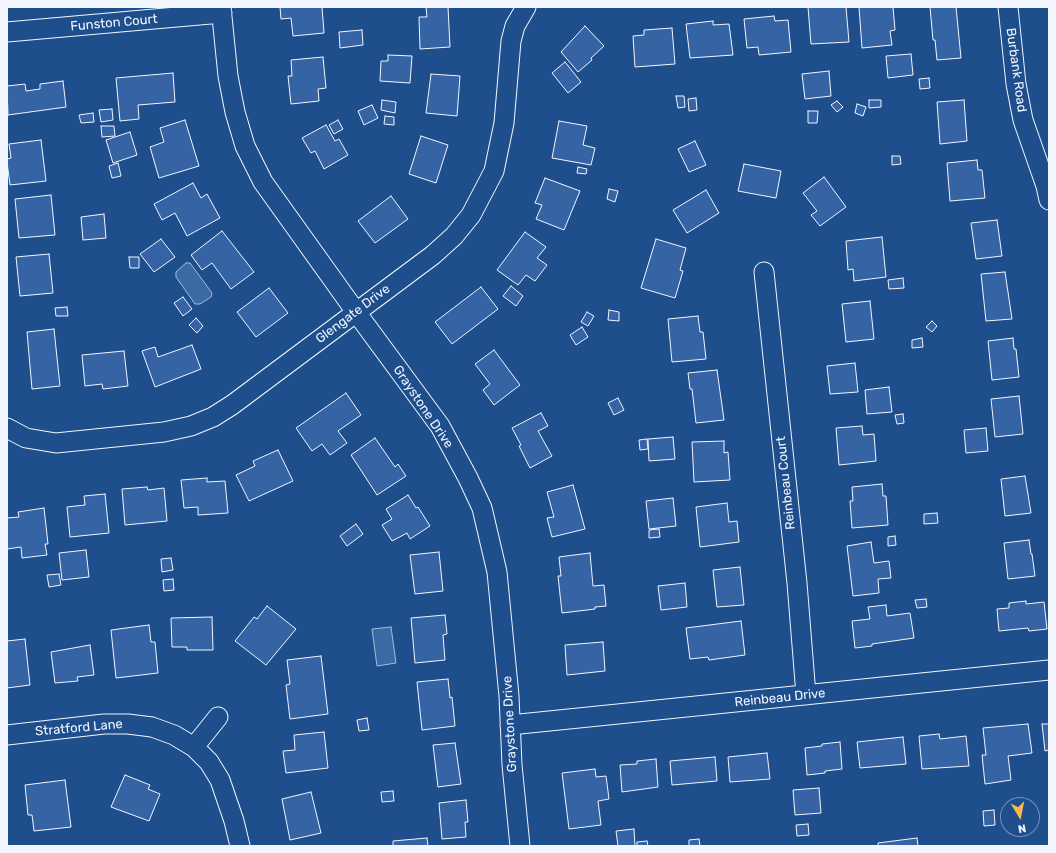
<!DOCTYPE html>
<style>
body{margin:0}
#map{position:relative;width:1056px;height:853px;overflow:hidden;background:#1f4e8c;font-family:Rubik,sans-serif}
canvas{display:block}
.frame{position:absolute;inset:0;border:8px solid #f2f6ff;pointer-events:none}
.north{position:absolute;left:1000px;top:797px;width:40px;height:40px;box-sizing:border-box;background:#1f4e8c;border:1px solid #7391ba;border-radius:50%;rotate:170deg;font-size:11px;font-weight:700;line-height:16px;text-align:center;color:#f2f6ff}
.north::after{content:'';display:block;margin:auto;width:14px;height:18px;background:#ffb74d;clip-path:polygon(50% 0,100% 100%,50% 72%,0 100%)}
</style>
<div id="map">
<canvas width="1056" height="853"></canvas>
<div class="frame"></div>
<div class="north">N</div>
</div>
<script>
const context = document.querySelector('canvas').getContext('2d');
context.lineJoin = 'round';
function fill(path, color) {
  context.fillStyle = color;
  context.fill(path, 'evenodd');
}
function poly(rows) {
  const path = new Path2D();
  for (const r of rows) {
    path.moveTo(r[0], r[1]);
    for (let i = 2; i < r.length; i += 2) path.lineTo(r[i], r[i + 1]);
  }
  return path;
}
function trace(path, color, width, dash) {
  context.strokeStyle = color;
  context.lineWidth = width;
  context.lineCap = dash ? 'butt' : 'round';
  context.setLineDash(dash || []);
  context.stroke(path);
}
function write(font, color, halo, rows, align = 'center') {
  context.font = font + ' Rubik,sans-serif';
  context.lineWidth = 3;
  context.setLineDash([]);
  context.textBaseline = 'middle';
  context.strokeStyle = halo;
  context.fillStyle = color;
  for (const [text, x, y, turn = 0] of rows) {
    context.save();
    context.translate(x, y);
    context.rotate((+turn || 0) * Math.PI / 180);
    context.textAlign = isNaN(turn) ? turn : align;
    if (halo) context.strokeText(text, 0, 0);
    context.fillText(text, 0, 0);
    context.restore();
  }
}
const water = poly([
 [186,263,190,263,212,293,211,297,200,304,195,304,176,277,176,272,186,263],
 [391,627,396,663,377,666,372,629,391,627]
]);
fill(water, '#3b69a3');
trace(water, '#a8bbd7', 1);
const building = poly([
 [280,7,322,7,324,33,293,36,291,18,281,19,280,7],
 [426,7,448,7,450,47,420,49,419,17,427,17,426,7],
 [808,7,846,7,849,42,811,44,808,7],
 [859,7,893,7,895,30,890,31,892,45,862,48,859,7],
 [930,7,956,7,961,58,937,60,935,40,933,40,930,7],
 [774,16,775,21,788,20,791,52,759,55,758,47,747,48,744,19,774,16],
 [713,21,713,25,729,24,733,55,690,58,686,24,713,21],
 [585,26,604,46,591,58,592,60,578,72,561,52,585,26],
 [672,28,675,64,635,67,633,36,644,35,644,30,672,28],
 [362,30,363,45,340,48,339,32,362,30],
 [911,54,913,75,888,78,886,56,911,54],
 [388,55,412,56,410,83,380,81,381,61,388,61,388,55],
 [323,57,326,88,318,89,319,101,291,104,288,76,292,76,291,60,323,57],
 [565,62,581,82,568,93,552,73,565,62],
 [829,71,831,96,805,99,802,74,829,71],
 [173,73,175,102,138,105,139,119,120,121,116,78,173,73],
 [431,74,460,76,457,116,426,113,431,74],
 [929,78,930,88,920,89,919,79,929,78],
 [63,81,66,107,8,115,7,86,25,84,26,91,40,89,40,84,63,81],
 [676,96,684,96,685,107,678,108,676,96],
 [696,98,697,110,689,111,688,99,696,98],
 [382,100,396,102,395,113,381,110,382,100],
 [869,100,881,100,881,107,869,108,869,100],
 [964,100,967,141,940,144,937,102,964,100],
 [837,101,843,107,837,112,831,105,837,101],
 [857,104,866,107,863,116,855,113,857,104],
 [372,105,378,118,364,125,358,111,372,105],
 [112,109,113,120,101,122,99,110,112,109],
 [808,111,818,111,817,123,808,123,808,111],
 [93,113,94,122,81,123,79,115,93,113],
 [385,116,394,117,394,125,384,124,385,116],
 [185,120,199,166,159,178,150,147,164,142,160,128,185,120],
 [338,120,343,129,334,134,329,125,338,120],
 [559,121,587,126,583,145,595,148,591,165,552,158,559,121],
 [326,125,335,141,339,139,348,155,324,169,315,151,311,153,302,138,326,125],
 [101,126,114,126,115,136,102,137,101,126],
 [130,132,137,155,113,163,106,140,130,132],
 [421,136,448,145,436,183,409,174,421,136],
 [41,140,46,181,10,185,7,162,7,159,11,158,9,144,41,140],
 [695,141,706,165,689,172,678,149,695,141],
 [892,156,900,156,901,164,892,165,892,156],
 [977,160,978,170,982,170,985,198,950,201,947,163,977,160],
 [118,163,121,176,112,178,109,166,118,163],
 [744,164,781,171,776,198,738,191,744,164],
 [578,167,587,169,586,174,577,173,578,167],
 [824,177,846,207,820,226,811,215,817,211,803,193,824,177],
 [545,178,580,191,564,230,536,219,542,205,535,203,545,178],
 [193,183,201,198,207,194,220,218,187,236,175,213,162,220,154,204,193,183],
 [609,189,618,191,615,202,607,199,609,189],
 [706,190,719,213,687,233,673,210,706,190],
 [51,195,55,235,19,238,15,199,51,195],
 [391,196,408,219,375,243,358,221,391,196],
 [104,214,106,238,83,240,81,217,104,214],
 [997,220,1002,256,976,259,971,223,997,220],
 [222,231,254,272,231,289,212,263,202,270,191,255,222,231],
 [525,232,546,247,537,258,547,265,535,281,526,275,518,285,497,270,525,232],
 [882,237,886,277,854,281,853,269,848,270,846,241,882,237],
 [161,239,175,257,154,272,140,254,161,239],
 [656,239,686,248,680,270,683,271,675,298,641,288,656,239],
 [49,254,53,293,20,296,16,257,49,254],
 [129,257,139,257,139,268,130,268,129,257],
 [1005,272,1012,319,986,321,981,274,1005,272],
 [903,278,904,288,889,289,888,280,903,278],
 [511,286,523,296,516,306,503,296,511,286],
 [481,287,498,309,452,344,435,322,481,287],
 [269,288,288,313,256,337,237,312,269,288],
 [183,297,192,309,183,316,174,303,183,297],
 [870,301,874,339,846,342,842,304,870,301],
 [67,307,68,316,56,316,55,308,67,307],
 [609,310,619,312,619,321,608,320,609,310],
 [587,312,594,316,588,326,581,322,587,312],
 [698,316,700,332,703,332,706,359,672,362,668,319,698,316],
 [196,318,203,326,197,333,189,325,196,318],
 [932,321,937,326,932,332,926,327,932,321],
 [582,327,588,337,576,345,570,335,582,327],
 [54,329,60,386,32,389,27,332,54,329],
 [922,338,923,347,912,348,912,340,922,338],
 [1013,338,1014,349,1016,349,1019,377,992,380,988,341,1013,338],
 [192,345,201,369,155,387,142,351,155,347,158,357,192,345],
 [494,350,520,385,494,405,483,390,490,384,475,364,494,350],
 [124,351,128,386,103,389,102,384,85,386,82,355,124,351],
 [855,363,858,392,830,394,827,366,855,363],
 [717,370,724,420,696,423,692,389,690,389,688,373,717,370],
 [889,387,892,412,867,414,865,390,889,387],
 [346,393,361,415,338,431,347,443,330,455,322,444,312,451,296,428,346,393],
 [1019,396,1023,434,995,437,991,399,1019,396],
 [618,398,624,410,614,415,608,403,618,398],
 [541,413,548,426,538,431,552,456,530,468,519,446,521,445,512,428,541,413],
 [903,414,904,423,897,424,895,415,903,414],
 [862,426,863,435,874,434,876,461,839,465,836,428,862,426],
 [986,428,988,451,966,453,964,430,986,428],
 [673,437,675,459,649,461,648,439,673,437],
 [375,438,395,467,398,464,406,476,377,495,351,455,375,438],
 [647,439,648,449,640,450,639,440,647,439],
 [724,441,724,453,728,452,730,480,694,482,692,442,724,441],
 [278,450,293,481,249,501,236,475,255,466,253,461,278,450],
 [1025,476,1031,513,1005,516,1001,479,1025,476],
 [207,478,207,482,225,481,228,513,198,515,198,507,184,508,181,480,207,478],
 [882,484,883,496,886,496,888,525,852,528,850,501,853,501,852,487,882,484],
 [573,485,585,529,552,537,547,518,554,517,547,492,573,485],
 [147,487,148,490,164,488,167,521,125,525,122,489,147,487],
 [105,494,109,533,70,537,67,507,85,505,84,496,105,494],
 [408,495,416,508,418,507,430,526,410,539,407,533,392,541,382,525,392,519,386,509,408,495],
 [673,498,676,526,649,529,646,501,673,498],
 [727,503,729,522,737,521,739,542,700,547,696,507,727,503],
 [44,508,48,544,45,544,47,555,22,558,21,547,7,549,7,518,19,517,18,512,44,508],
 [937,513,938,523,924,524,924,514,937,513],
 [356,524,363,534,347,546,340,536,356,524],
 [659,529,660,537,649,538,649,530,659,529],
 [895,536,896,545,888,546,888,537,895,536],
 [1029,540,1031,554,1032,554,1035,576,1008,579,1004,543,1029,540],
 [871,542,874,563,889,561,891,578,878,579,879,593,853,596,847,546,871,542],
 [86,550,89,577,62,580,59,553,86,550],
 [439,552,443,591,415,594,410,555,439,552],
 [590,553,593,586,604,585,606,606,595,607,595,609,562,613,558,576,561,576,559,557,590,553],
 [171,558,173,570,162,572,161,559,171,558],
 [740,567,744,605,717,607,713,570,740,567],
 [59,574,61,585,49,587,47,575,59,574],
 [173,579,174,590,164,591,163,580,173,579],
 [685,583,687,607,661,610,658,586,685,583],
 [926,599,927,607,917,608,915,600,926,599],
 [1026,601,1026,604,1044,602,1047,629,1029,631,1028,628,999,631,997,609,1009,608,1009,603,1026,601],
 [886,605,887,616,910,613,914,638,872,644,872,646,855,648,852,621,870,619,868,607,886,605],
 [267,606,296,629,266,665,235,641,254,617,257,619,267,606],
 [445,615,447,634,443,635,445,660,415,663,411,618,445,615],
 [212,617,213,650,187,650,187,647,172,647,171,618,212,617],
 [741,621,745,655,709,660,708,657,690,659,686,628,741,621],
 [149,625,151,642,155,642,158,673,116,678,111,630,149,625],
 [25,639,30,685,7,688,7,641,25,639],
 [603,642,605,671,567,675,565,645,603,642],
 [90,645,94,675,77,677,78,681,55,683,51,652,90,645],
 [321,656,328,714,290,719,286,685,290,684,287,660,321,656],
 [448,679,450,698,452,697,455,726,422,730,417,682,448,679],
 [367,718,369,730,359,731,357,720,367,718],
 [1028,724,1032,753,1008,756,1011,780,985,784,982,755,986,755,983,728,1028,724],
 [1042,724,1049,724,1049,750,1045,751,1042,724],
 [324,732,328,768,286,773,283,751,295,750,294,735,324,732],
 [939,734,940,739,966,736,969,766,922,769,919,736,939,734],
 [903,737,906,764,860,768,857,742,903,737],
 [840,742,842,769,825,771,825,773,807,775,805,748,822,746,822,744,840,742],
 [455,743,461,784,438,787,433,745,455,743],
 [767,753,770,779,730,782,728,757,767,753],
 [715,757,717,781,672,785,670,761,715,757],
 [656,759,658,787,622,792,620,765,637,764,637,761,656,759],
 [595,769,596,777,606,776,609,799,598,801,601,825,569,829,562,773,595,769],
 [125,775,150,785,148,789,160,794,149,821,111,807,125,775],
 [65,780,71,827,34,831,32,815,28,815,25,785,65,780],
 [819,788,821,813,795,815,793,790,819,788],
 [393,791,394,801,382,802,381,792,393,791],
 [311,792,321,833,290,840,282,799,311,792],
 [466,800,468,822,465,822,466,837,442,839,439,803,466,800],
 [994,810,995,825,984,826,983,811,994,810],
 [808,824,809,835,797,836,796,825,808,824],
 [634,829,635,846,618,846,616,831,634,829],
 [427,838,428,846,393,846,393,841,427,838],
 [917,838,918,846,878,846,878,843,917,838],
 [699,839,700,846,689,846,689,840,699,839],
 [647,841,648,846,637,846,637,842,647,841]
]);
fill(building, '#3563a3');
trace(building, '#f2f6ff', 1);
const minor = poly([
 [221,7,228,76,235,112,245,146,263,182,356,312,440,426,468,478,482,508,497,572,509,696,512,765,520,846],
 [1008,7,1016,84,1023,120,1046,186,1049,200],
 [7,32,222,13],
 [764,272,797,583,806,695],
 [7,428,26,438,56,443,164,432,191,426,213,417,232,405,433,255,454,236,471,215,494,171,504,123,511,41,515,26,526,7],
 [510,725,1049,670],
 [7,735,104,724,128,724,152,727,174,735,194,747,209,762,220,780,234,821,240,846],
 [194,747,218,717]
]);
trace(minor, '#f2f6ff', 21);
trace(minor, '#1f4e8c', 19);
write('13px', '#f2f6ff', '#1f4e8c', [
 ["Funston Court",114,23,-5],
 ["Burbank Road",1016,70,82],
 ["Glengate Drive",353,314,-37],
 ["Graystone Drive",423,407,56],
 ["Reinbeau Court",786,483,-96],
 ["Reinbeau Drive",780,698,-6],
 ["Graystone Drive",510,724,-93],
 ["Stratford Lane",79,728,-5]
]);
</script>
